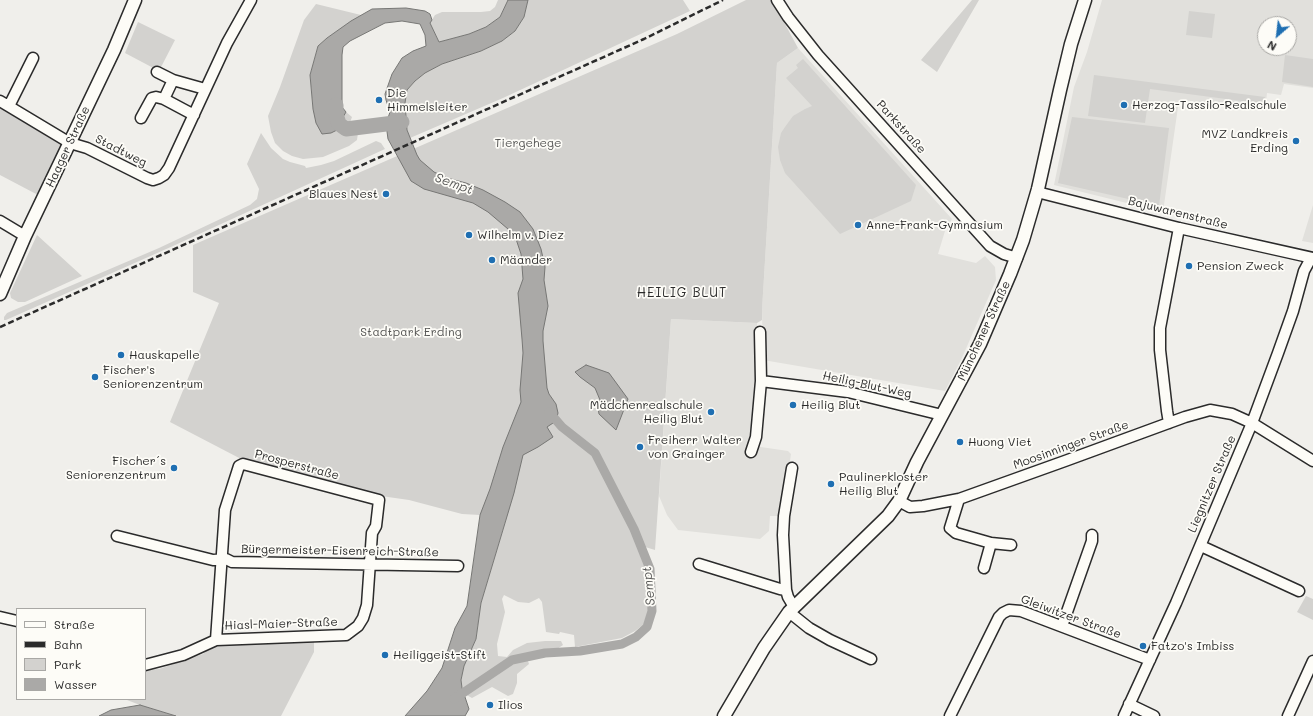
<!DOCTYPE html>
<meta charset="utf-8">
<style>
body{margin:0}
#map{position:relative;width:1313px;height:716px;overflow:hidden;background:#f0efeb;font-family:Mali,sans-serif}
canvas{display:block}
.legend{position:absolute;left:16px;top:608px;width:130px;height:92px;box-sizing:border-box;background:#fdfcf7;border:1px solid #a9a8a5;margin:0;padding:5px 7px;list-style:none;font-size:12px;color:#2b2b2b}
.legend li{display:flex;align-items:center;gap:8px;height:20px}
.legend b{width:20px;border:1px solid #a9a8a5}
.north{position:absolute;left:1257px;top:16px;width:40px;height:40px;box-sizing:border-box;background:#fdfcf7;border:1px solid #a9a8a5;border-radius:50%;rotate:208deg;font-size:11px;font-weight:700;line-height:16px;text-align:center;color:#2b2b2b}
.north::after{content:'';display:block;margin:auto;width:14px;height:18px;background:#1f6fb2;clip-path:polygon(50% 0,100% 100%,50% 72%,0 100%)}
</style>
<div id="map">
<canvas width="1313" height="716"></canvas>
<ul class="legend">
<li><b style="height:5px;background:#fdfcf7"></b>Straße</li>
<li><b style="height:5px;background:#2b2b2b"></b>Bahn</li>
<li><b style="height:11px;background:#d3d2cf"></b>Park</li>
<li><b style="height:11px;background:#aaa9a7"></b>Wasser</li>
</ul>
<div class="north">N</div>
</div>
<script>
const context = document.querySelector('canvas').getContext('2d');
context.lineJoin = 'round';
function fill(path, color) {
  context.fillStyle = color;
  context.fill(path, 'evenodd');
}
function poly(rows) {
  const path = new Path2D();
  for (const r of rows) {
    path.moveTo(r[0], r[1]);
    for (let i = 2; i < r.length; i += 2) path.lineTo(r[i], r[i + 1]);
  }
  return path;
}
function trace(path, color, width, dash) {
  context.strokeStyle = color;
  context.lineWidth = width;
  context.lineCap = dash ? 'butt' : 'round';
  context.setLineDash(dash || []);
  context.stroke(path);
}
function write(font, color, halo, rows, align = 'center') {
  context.font = font + ' Mali,sans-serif';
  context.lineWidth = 3.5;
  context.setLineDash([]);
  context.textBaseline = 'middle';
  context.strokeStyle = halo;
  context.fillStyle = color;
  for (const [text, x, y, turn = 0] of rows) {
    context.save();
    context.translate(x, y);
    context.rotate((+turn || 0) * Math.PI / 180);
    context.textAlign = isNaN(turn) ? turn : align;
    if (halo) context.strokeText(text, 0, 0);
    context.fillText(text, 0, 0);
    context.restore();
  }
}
fill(poly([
 [1102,0,1313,0,1313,88,1284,84,1281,95,1267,93,1265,110,1179,100,1163,212,1054,185,1074,87,1087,52],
 [1265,24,1289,24,1289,48,1265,48],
 [798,48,952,219,945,231,938,254,976,263,985,256,995,267,996,280,961,360,945,391,763,360,762,310,777,63],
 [1313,205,1313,243,1302,241],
 [671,319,757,323,756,378,760,378,754,446,788,451,791,454,783,507,779,516,770,516,769,531,760,539,678,530,667,515,659,496]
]), '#e1e0dc');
fill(poly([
 [498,0,508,0,500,17,486,27,469,34,439,42,430,23,435,15,442,12,481,12,490,11,495,7],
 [528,0,683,0,690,11,503,98,410,138,407,130,405,103,407,90,415,81,425,73,442,64,481,51,502,41,515,31,524,17],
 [746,0,772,0,798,48,777,63,762,310,762,320,757,323,671,319,655,550,642,546,647,554,646,565,648,570,650,589,649,610,644,624,635,631,622,638,575,647,574,635,560,632,559,634,546,632,542,602,539,598,529,603,518,602,504,595,502,599,505,612,497,644,498,656,507,657,513,650,527,643,545,641,561,641,563,645,557,649,526,655,529,664,517,674,517,683,513,694,508,696,492,687,472,698,463,693,461,680,464,666,476,639,481,603,506,520,480,515,462,514,409,500,381,496,243,460,170,422,219,303,193,292,193,245,677,34],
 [972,0,979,0,937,72,921,60],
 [316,4,361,15,327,38,318,46,310,75,313,109,337,130,346,112,352,117,346,133,356,130,358,133,357,140,349,146,323,157,303,159,292,156,283,151,275,143,271,132,268,116,280,87,304,20],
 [1189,11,1215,14,1212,38,1186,35],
 [138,22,175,40,159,71,125,53],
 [1285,55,1313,59,1313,87,1282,82],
 [803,59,916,185,911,201,840,234,785,173,780,160,778,147,781,133,785,127,793,116,805,109,812,106,786,78,798,68,796,65],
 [1094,75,1265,97,1264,104,1150,89,1145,123,1088,116],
 [0,105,63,143,38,195,0,175],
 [1072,117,1169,128,1159,206,1058,183],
 [261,133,271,148,283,159,290,162,305,166,306,168,321,165,334,161,376,141,381,143,385,149,173,246,6,320,4,320,4,317,7,313,14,310,159,248,250,205,257,199,259,189,247,164],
 [37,235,82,276,25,302,18,302,11,298,10,293],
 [1306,596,1313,599,1313,620,1297,612],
 [314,637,314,652,281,716,176,716,140,705,127,700,128,699,145,699,145,670,159,669,203,654,214,642]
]), '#d3d2cf');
const water = poly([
 [508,0,528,0,524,17,515,31,502,41,481,51,442,64,425,73,415,81,407,90,405,103,407,130,417,155,420,160,434,172,447,178,466,183,483,190,505,202,520,212,533,229,541,249,545,267,544,280,548,306,543,331,543,341,547,388,549,394,556,404,558,413,556,421,547,427,553,437,538,447,523,455,514,493,481,603,476,639,464,666,461,680,462,688,469,709,465,716,405,716,427,691,442,668,455,628,467,606,480,515,490,489,503,447,521,402,520,390,523,353,522,339,518,293,523,279,521,254,516,239,508,229,488,212,473,203,424,189,411,181,388,139,386,124,390,112,386,100,385,94,392,74,402,58,413,51,426,46,425,35,420,24,402,21,385,23,350,41,343,47,342,55,342,107,346,112,339,124,337,130,331,133,322,134,316,123,313,109,310,75,318,46,327,38,351,21,372,9,406,8,425,11,430,14,432,20,430,23,439,42,469,34,486,27,500,17,508,0],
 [586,365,609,373,628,399,616,430,599,414,598,408,600,400,595,388,580,377,575,372,586,365],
 [140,705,176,716,99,716,111,710,140,705]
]);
fill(water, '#aaa9a7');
trace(water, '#777775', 1);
trace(poly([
 [454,699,512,660,545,653,580,651,622,644,636,637,647,627,652,611,650,569,634,529,595,453,562,427,549,412]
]), '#aaa9a7', 9);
trace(poly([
 [336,105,336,114,339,124,346,129,402,122]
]), '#aaa9a7', 15);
const minor = poly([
 [777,0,788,17,818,55,990,246,1004,254,1017,258],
 [157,72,173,80],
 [0,101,70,143,87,148,147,178,153,180,159,178,164,175,169,168,227,43,251,0],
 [9,106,33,58],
 [194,115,164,99,173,80,205,89],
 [141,118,152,98,156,97,164,99],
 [1037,192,1179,228,1313,258],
 [0,221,25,236],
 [761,381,848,392,942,415],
 [1169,423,1167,411,1160,350,1160,328,1179,228],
 [751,452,756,437,761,381,760,332],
 [792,468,784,516,783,535,786,590,788,597,794,607],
 [959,499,950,528,956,533,991,543,1011,545],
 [899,501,910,507,923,506,959,499,1065,461,1185,417,1210,410,1232,414,1252,423,1313,461],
 [117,536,213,560,226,559,232,562,458,566],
 [1201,546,1299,591],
 [699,564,780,589,786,590],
 [984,568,991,543],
 [789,612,809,628,830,640,871,659],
 [0,617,17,621],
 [1062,626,1092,541,1092,535],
 [145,665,183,655,216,640,346,635,358,626,363,618,367,605,372,533,376,526,379,500,243,464,239,466,225,510,216,640],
 [1129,704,1154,716],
 [950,716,999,617,1003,613,1009,610,1021,611,1150,660],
 [1124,716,1176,603,1252,423,1278,353,1293,311,1304,271,1311,258],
 [1288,716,1313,661]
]);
const tertiary = poly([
 [0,294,25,236,114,50,135,0],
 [724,716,764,648,789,612,888,516,899,501,917,462,980,344,1010,274,1023,240,1038,189,1060,90,1071,44,1085,0]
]);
trace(minor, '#2b2b2b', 13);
trace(tertiary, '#2b2b2b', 15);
trace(minor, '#fdfcf7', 10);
trace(tertiary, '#fdfcf7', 12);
trace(poly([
 [0,327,644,39,723,0]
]), '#2b2b2b', 2.5, [6, 3]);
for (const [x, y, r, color] of [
 [379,100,4,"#1f6fb2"],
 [1124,105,4,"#1f6fb2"],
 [1296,141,4,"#1f6fb2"],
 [386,194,4,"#1f6fb2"],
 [858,225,4,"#1f6fb2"],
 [469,235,4,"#1f6fb2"],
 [492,260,4,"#1f6fb2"],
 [1189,266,4,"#1f6fb2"],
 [121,355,4,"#1f6fb2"],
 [95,377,4,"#1f6fb2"],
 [793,405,4,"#1f6fb2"],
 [711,412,4,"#1f6fb2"],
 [960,442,4,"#1f6fb2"],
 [640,447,4,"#1f6fb2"],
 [174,468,4,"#1f6fb2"],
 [831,484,4,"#1f6fb2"],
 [1143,646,4,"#1f6fb2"],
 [385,655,4,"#1f6fb2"],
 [490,705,4,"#1f6fb2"]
]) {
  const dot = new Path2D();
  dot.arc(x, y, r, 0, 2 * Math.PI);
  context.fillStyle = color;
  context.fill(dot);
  trace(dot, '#fdfcf7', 1.5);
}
write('12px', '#2b2b2b', '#fdfcf7', [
 ["Die",387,93],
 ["Himmelsleiter",387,107],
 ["Herzog-Tassilo-Realschule",1132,105],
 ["MVZ Landkreis",1288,134,"right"],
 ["Erding",1288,148,"right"],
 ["Blaues Nest",378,194,"right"],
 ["Anne-Frank-Gymnasium",866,225],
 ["Wilhelm v. Diez",477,235],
 ["Mäander",500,260],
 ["Pension Zweck",1197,266],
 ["Hauskapelle",129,355],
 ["Fischer's",103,370],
 ["Seniorenzentrum",103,384],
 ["Mädchenrealschule",703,405,"right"],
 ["Heilig Blut",703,419,"right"],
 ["Heilig Blut",801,405],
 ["Freiherr Walter",648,440],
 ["von Grainger",648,454],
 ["Huong Viet",968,442],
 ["Fischer´s",166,461,"right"],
 ["Seniorenzentrum",166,475,"right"],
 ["Paulinerkloster",839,477],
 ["Heilig Blut",839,491],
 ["Fatzo's Imbiss",1151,646],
 ["Heiliggeist-Stift",393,655],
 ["Ilios",498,705]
], 'left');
write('12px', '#2b2b2b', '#fdfcf7', [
 ["Parkstraße",901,127,48],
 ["Haager Straße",68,147,-65],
 ["Stadtweg",121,151,27],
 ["Bajuwarenstraße",1178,213,14],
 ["Münchener Straße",984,331,-65],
 ["Heilig-Blut-Weg",867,385,12],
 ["Moosinninger Straße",1071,445,-20],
 ["Prosperstraße",297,465,15],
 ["Liegnitzer Straße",1212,484,-67],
 ["Bürgermeister-Eisenreich-Straße",340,551,1],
 ["Gleiwitzer Straße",1071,617,20],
 ["Hiasl-Maier-Straße",281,624,-2]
]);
write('12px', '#555554', '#fdfcf7', [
 ["Tiergehege",528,143],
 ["Stadtpark Erding",411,332]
]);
write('italic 13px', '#575756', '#fdfcf7', [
 ["Sempt",454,184,20],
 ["Sempt",649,586,-96]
]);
context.letterSpacing = '1px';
write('13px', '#2b2b2b', '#fdfcf7', [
 ["HEILIG BLUT",682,293]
]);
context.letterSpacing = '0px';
</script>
